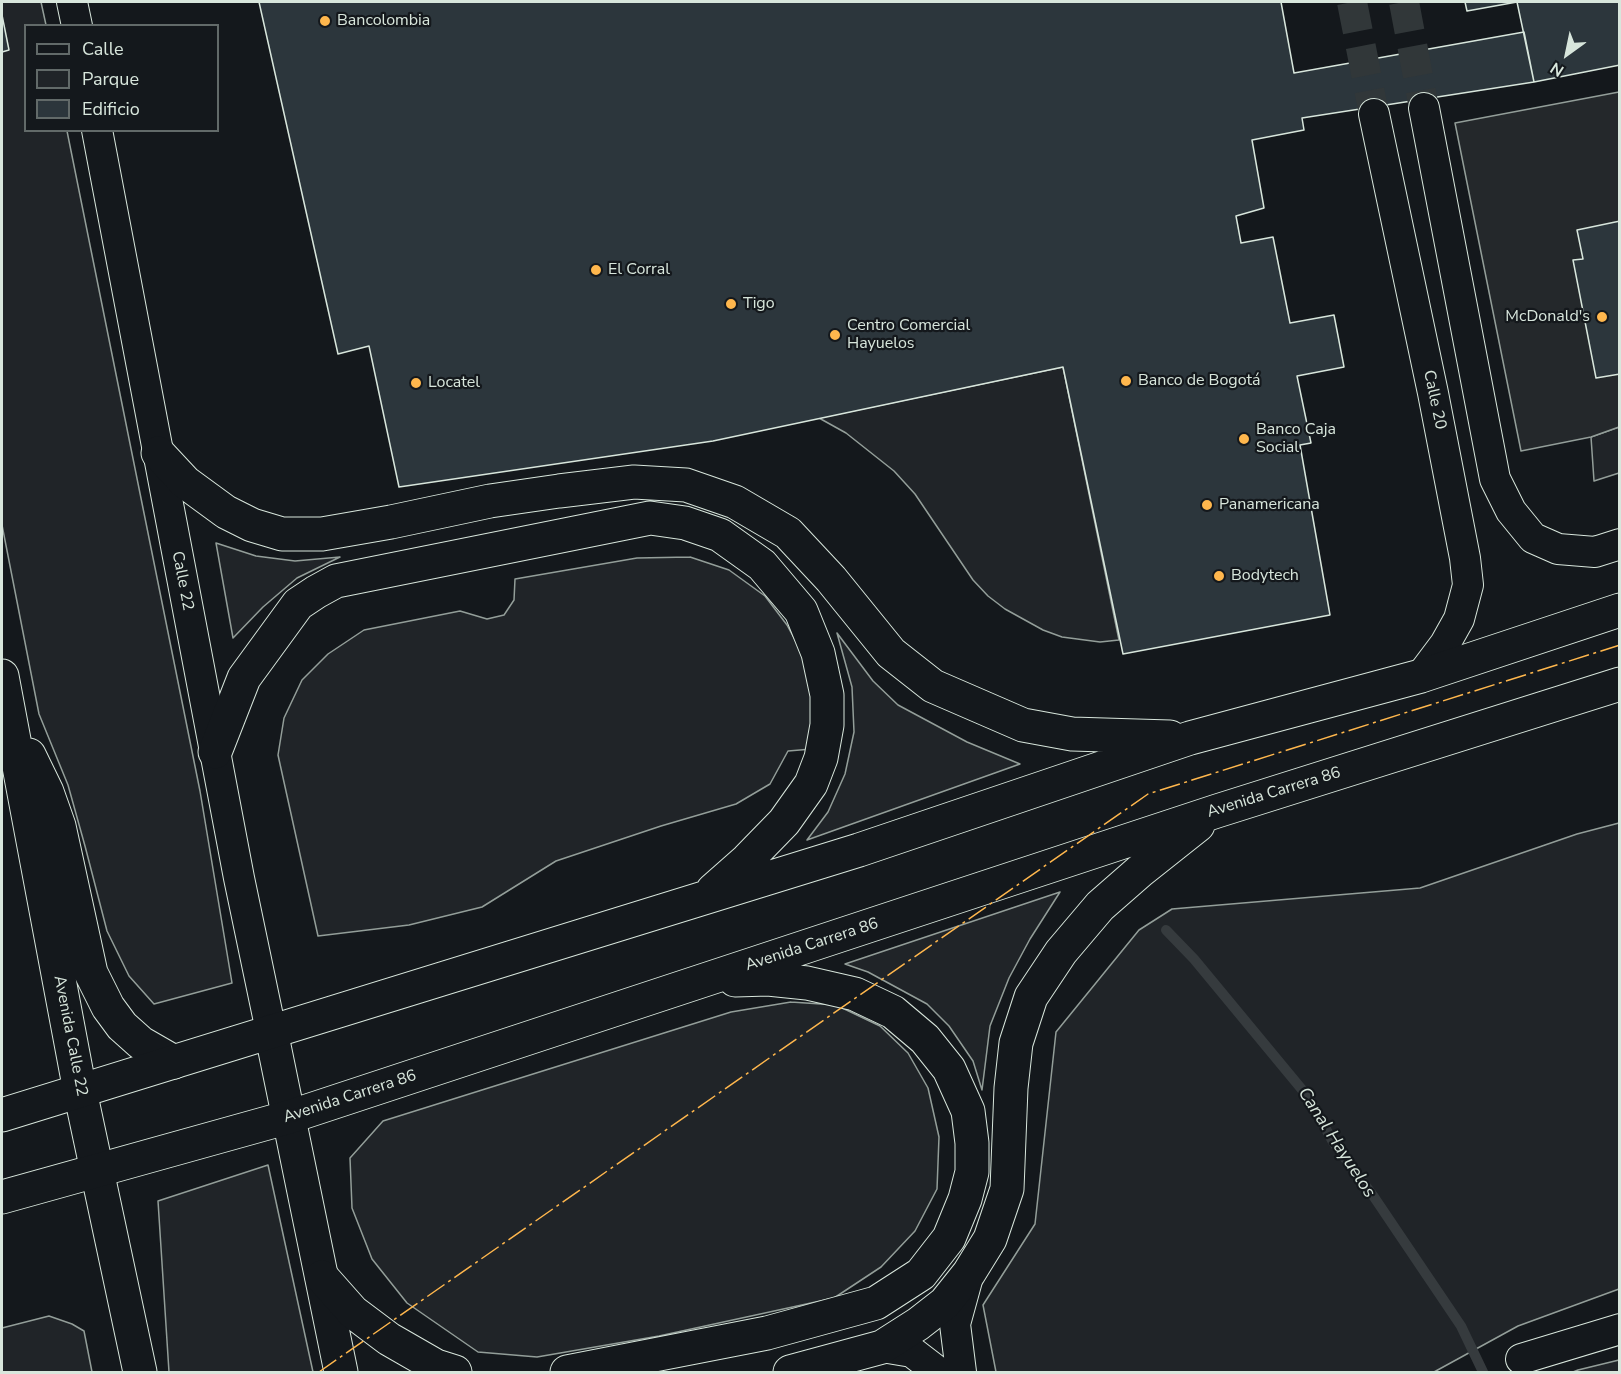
<!DOCTYPE html>
<meta charset="utf-8">
<style>
body{margin:0}
#map{position:relative;width:1621px;height:1374px;overflow:hidden;background:#14181c;font-family:"Nunito Sans",sans-serif}
canvas{display:block}
.frame{position:absolute;inset:0;border:3px solid #d8e6dc;pointer-events:none}
.legend{position:absolute;left:24px;top:24px;width:195px;height:108px;box-sizing:border-box;background:#14181c;border:2px solid #626a69;margin:0;padding:8px 10px;list-style:none;font-size:18px;color:#d8e6dc}
.legend li{display:flex;align-items:center;gap:12px;height:30px}
.legend b{width:30px;border:2px solid #626a69}
.north{position:absolute;left:1537px;top:24px;width:60px;height:60px;-webkit-text-stroke:4px #14181c;paint-order:stroke;rotate:213deg;font-size:16px;font-weight:700;line-height:24px;text-align:center;color:#d8e6dc}
.north::after{content:'';display:block;margin:auto;width:21px;height:27px;background:#d8e6dc;clip-path:polygon(50% 0,100% 100%,50% 72%,0 100%)}
</style>
<div id="map">
<canvas width="1621" height="1374"></canvas>
<div class="frame"></div>
<ul class="legend">
<li><b style="height:8px;background:#14181c"></b>Calle</li>
<li><b style="height:16px;background:#202428"></b>Parque</li>
<li><b style="height:16px;background:#2c363c"></b>Edificio</li>
</ul>
<div class="north">N</div>
</div>
<script>
const context = document.querySelector('canvas').getContext('2d');
context.lineJoin = 'round';
function fill(path, color) {
  context.fillStyle = color;
  context.fill(path, 'evenodd');
}
function poly(rows) {
  const path = new Path2D();
  for (const r of rows) {
    path.moveTo(r[0], r[1]);
    for (let i = 2; i < r.length; i += 2) path.lineTo(r[i], r[i + 1]);
  }
  return path;
}
function trace(path, color, width, dash) {
  context.strokeStyle = color;
  context.lineWidth = width;
  context.lineCap = dash ? 'butt' : 'round';
  context.setLineDash(dash || []);
  context.stroke(path);
}
function write(font, color, halo, rows, align = 'center') {
  context.font = font + ' "Nunito Sans",sans-serif';
  context.lineWidth = 4.5;
  context.setLineDash([]);
  context.textBaseline = 'middle';
  context.strokeStyle = halo;
  context.fillStyle = color;
  for (const [text, x, y, turn = 0] of rows) {
    context.save();
    context.translate(x, y);
    context.rotate((+turn || 0) * Math.PI / 180);
    context.textAlign = isNaN(turn) ? turn : align;
    if (halo) context.strokeText(text, 0, 0);
    context.fillText(text, 0, 0);
    context.restore();
  }
}
const green = poly([
 [2,2,41,2,46,25,26,26,26,130,67,131,200,791,232,983,154,1004,129,976,107,931,85,846,68,785,39,714,2,525,2,2],
 [1063,367,1119,640,1100,642,1062,637,1043,630,1005,609,988,596,973,580,915,494,894,471,846,433,819,418,1063,367],
 [1619,427,1619,473,1594,481,1591,437,1619,427],
 [216,543,256,556,295,561,340,557,297,578,263,607,233,638,216,543],
 [690,557,729,570,765,596,787,625,807,662,816,705,812,749,788,751,770,784,736,804,661,826,556,861,482,907,409,925,318,936,278,755,284,718,302,680,328,654,364,630,460,611,487,619,504,615,514,600,515,579,637,558,690,557],
 [837,633,873,681,898,705,967,742,1020,764,807,840,828,812,845,774,854,732,852,687,837,633],
 [1619,823,1619,1289,1518,1326,1434,1372,996,1372,983,1305,1035,1224,1056,1032,1139,930,1172,909,1420,888,1577,834,1619,823],
 [1060,892,1030,939,1009,978,990,1026,982,1090,973,1061,949,1026,927,1004,868,972,845,964,1060,892],
 [791,1002,836,1005,880,1026,908,1053,928,1088,939,1137,937,1189,915,1231,881,1267,834,1298,659,1336,537,1357,478,1352,407,1303,372,1259,352,1208,350,1158,383,1121,731,1012,791,1002],
 [268,1165,313,1372,169,1372,158,1201,268,1165],
 [49,1316,72,1324,84,1331,92,1372,2,1372,2,1328,49,1316],
 [1619,1360,1619,1372,1573,1372,1578,1370,1619,1360]
]);
fill(green, '#202428');
trace(green, '#939e99', 1.5);
const parking = poly([
 [1619,92,1619,427,1591,437,1521,451,1455,123,1619,92]
]);
fill(parking, '#24282b');
trace(parking, '#939e99', 1.5);
trace(poly([
 [1166,930,1194,959,1309,1098,1333,1142,1374,1197,1461,1326,1483,1372]
]), '#363b3e', 10);
const building = poly([
 [259,2,1281,2,1294,73,1524,32,1534,82,1302,118,1304,130,1252,140,1264,208,1236,216,1241,243,1273,237,1290,323,1334,315,1344,367,1297,376,1311,443,1300,445,1330,615,1123,654,1063,367,713,441,399,487,369,346,338,354,259,2],
 [1465,2,1620,2,1620,65,1534,82,1517,2,1467,11,1465,2],
 [2,15,9,50,2,52,2,15],
 [1620,221,1620,374,1596,378,1573,260,1583,259,1577,230,1620,221]
]);
fill(building, '#2c363c');
trace(building, '#d8e6dc', 1.5);
trace(poly([
 [1352,2,1374,114],
 [1404,2,1424,108]
]), '#313739', 30, [30, 15]);
const minor = poly([
 [72,2,77,26],
 [1424,108,1495,479,1511,511,1533,538,1558,549,1595,552,1620,544],
 [1374,114,1433,393,1465,558,1468,585,1459,619,1445,644,1421,676],
 [97,130,239,878,271,1031],
 [882,1347,912,1352,938,1372],
 [1521,1359,1620,1329],
 [961,1372,955,1324,969,1273]
]);
const tertiary = poly([
 [2,676,80,1091],
 [29,755,47,792,59,826,91,973,108,1007,122,1026,141,1043,174,1062]
]);
const secondary = poly([
 [271,1031,341,1372],
 [80,1091,140,1372]
]);
const primary = poly([
 [158,453,185,482,226,512,252,525,282,534,322,534,391,522,490,501,559,491,634,482,686,485,735,502,788,533,831,579,891,653,933,686,1023,725,1072,734,1170,737],
 [215,752,244,678,298,604,316,592,336,581,650,518,685,523,720,535,762,565,801,611,818,653,827,695,827,725,821,758,811,784,784,822,747,860,713,890],
 [2,1115,859,850,1190,738,1421,676,1620,610],
 [2,1197,289,1117,1217,811,1620,684],
 [322,1277,353,1312,389,1339,436,1366,455,1372],
 [567,1372,767,1333,876,1303,921,1274,949,1238,965,1199,972,1172,972,1143,968,1111,949,1069,925,1039,893,1012,855,994,807,983,768,979,735,980],
 [790,1372,882,1347,918,1324,945,1303,969,1273,990,1239,1007,1189,1011,1088,1016,1043,1031,997,1061,952,1100,906,1140,871,1198,825]
]);
trace(minor, '#d8e6dc', 32);
trace(tertiary, '#d8e6dc', 35);
trace(secondary, '#d8e6dc', 35);
trace(primary, '#d8e6dc', 35);
trace(minor, '#14181c', 30);
trace(tertiary, '#14181c', 33);
trace(secondary, '#14181c', 33);
trace(primary, '#14181c', 33);
trace(poly([
 [319,1372,1148,794,1620,645]
]), '#ffb74d', 1.5, [21, 4.5, 3, 4.5]);
for (const [x, y, r, color] of [
 [325,21,6,"#ffb74d"],
 [596,270,6,"#ffb74d"],
 [731,304,6,"#ffb74d"],
 [1602,317,6,"#ffb74d"],
 [835,335,6,"#ffb74d"],
 [1126,381,6,"#ffb74d"],
 [416,383,6,"#ffb74d"],
 [1244,439,6,"#ffb74d"],
 [1207,505,6,"#ffb74d"],
 [1219,576,6,"#ffb74d"]
]) {
  const dot = new Path2D();
  dot.arc(x, y, r, 0, 2 * Math.PI);
  context.fillStyle = color;
  context.fill(dot);
  trace(dot, '#14181c', 2);
}
write('16px', '#d8e6dc', '#14181c', [
 ["Bancolombia",337,21],
 ["El Corral",608,270],
 ["Tigo",743,304],
 ["McDonald's",1590,317,"right"],
 ["Centro Comercial",847,326],
 ["Hayuelos",847,344],
 ["Banco de Bogotá",1138,381],
 ["Locatel",428,383],
 ["Banco Caja",1256,430],
 ["Social",1256,448],
 ["Panamericana",1219,505],
 ["Bodytech",1231,576]
], 'left');
write('16px', '#d8e6dc', '#14181c', [
 ["Calle 20",1434,400,78],
 ["Calle 22",182,581,79],
 ["Avenida Carrera 86",1274,793,-17],
 ["Avenida Carrera 86",812,945,-18],
 ["Avenida Calle 22",70,1036,79],
 ["Avenida Carrera 86",350,1097,-18]
]);
write('italic 18px', '#d8e6dc', '#14181c', [
 ["Canal Hayuelos",1336,1143,57]
]);
</script>
